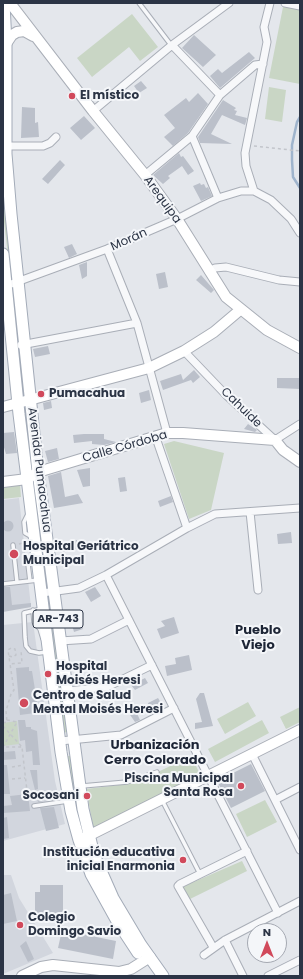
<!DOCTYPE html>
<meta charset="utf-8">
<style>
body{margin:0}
#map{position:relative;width:303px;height:979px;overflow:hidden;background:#e4e7ec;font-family:Poppins,sans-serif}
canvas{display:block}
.frame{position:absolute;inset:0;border:4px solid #2b3445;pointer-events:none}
.north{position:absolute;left:247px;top:923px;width:40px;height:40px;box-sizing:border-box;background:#f4f6f9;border:1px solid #a4a8b1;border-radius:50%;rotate:0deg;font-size:11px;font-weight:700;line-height:16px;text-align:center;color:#2b3445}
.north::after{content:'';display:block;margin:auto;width:14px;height:18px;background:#d1495b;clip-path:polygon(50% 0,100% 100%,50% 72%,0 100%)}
</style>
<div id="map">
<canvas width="303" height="979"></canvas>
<div class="frame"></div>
<div class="north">N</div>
</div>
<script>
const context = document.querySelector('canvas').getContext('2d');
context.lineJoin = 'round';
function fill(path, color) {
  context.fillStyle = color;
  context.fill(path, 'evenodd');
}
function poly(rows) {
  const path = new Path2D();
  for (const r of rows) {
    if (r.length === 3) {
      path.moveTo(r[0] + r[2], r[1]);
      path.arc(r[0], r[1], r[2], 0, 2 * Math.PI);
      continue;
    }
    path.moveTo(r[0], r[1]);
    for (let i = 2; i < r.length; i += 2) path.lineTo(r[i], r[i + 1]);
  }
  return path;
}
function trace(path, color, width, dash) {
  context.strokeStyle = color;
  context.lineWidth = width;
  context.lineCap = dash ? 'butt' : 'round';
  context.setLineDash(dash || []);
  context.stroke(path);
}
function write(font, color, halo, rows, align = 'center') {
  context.font = font + ' Poppins,sans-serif';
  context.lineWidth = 4;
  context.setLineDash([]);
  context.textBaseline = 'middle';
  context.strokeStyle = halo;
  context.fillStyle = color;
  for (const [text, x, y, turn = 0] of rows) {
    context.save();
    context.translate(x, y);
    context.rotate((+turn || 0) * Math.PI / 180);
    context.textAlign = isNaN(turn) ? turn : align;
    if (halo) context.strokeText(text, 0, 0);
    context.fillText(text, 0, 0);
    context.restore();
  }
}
fill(poly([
 [19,498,31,607,3,610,3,500],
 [33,622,55,781,65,824,3,841,3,625],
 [3,875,11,875,19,898,53,953,3,974]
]), '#d2d6de');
fill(poly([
 [283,7,300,10,300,84,269,78],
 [132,14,158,47,140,61,129,47,92,77,77,58],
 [269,87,286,90,282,122,265,119],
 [3,179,13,273,10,273,3,213],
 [174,441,224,453,211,510,189,519,164,444],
 [20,484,21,497,3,499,3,485],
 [48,604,51,604,67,732,63,733],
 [248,702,256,716,225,734,217,719],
 [300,707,300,722,286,729,280,717],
 [262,720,269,733,215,762,208,749],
 [17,721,19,744,3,746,3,723],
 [66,756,70,756,82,826,80,826],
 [191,756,201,776,94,831,86,789,135,783],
 [265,800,277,822,247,837,236,814],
 [242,861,247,871,190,899,182,887]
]), '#c9d6c5');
trace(poly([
 [300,117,297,122,292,145,292,160,293,177,300,188]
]), '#9fb4cc', 2.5);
fill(poly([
 [194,35,216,55,203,67,182,48],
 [249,52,255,58,220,88,210,76,218,69,222,73],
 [141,81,147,88,139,93,134,86],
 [198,93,208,104,188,133,173,146,164,137,175,128,164,115,186,98,189,102],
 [223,100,236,108,234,110,237,111,235,115,247,118,245,125,222,115,211,134,232,144,200,143,198,137],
 [22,107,35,108,35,123,38,122,39,137,21,138],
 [84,116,95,128,81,140,70,128],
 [179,153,181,157,183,156,194,171,188,175,182,166,168,176,170,178,163,184,153,175],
 [60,160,65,165,48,184,42,179],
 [200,183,201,185,204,184,206,188,208,187,212,196,201,201,193,186],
 [72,244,77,254,69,258,64,247],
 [87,262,87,276,82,279,79,265],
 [165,272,168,287,159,289,156,274],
 [201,275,214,290,211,293,196,280],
 [48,346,50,354,35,357,33,349],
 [194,370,200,377,193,383,191,380,163,390,160,381,181,374,183,380],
 [277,378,300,378,300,389,277,388],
 [149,390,151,400,141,403,139,393],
 [51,401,52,408,44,410,43,403],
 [248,424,257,430,255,432,244,429],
 [14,432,17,453,6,454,3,444,3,433],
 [84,434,104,434,104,439,116,442,104,445,92,444,92,441,74,443,73,435],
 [57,448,59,459,48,462,45,451],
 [90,468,90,486,83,487,77,470],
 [61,472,65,497,78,494,83,503,54,508,48,476],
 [125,477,127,491,120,492,118,478],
 [171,496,173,502,160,507,158,501],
 [8,526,5.5],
 [291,532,292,543,278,544,277,534],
 [77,540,79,548,61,553,59,545],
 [3,587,10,587,12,605,31,603,31,607,3,612],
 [95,587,101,596,91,602,85,592],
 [174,617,179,633,161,639,157,629,165,626,161,621],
 [77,619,83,629,74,632,71,621],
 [189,655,192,670,167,676,165,666,176,664,175,658],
 [29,667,29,671,32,671,38,708,34,709,35,713,20,715,16,668],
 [145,678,148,683,135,690,131,685],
 [200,693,204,693,213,726,195,729,195,723,202,722,196,699],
 [158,698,164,708,149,713,148,703],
 [133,705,140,720,135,722,126,709],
 [18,720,25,720,26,727,31,727,31,729,37,731,40,765,33,765,32,751,26,752,25,740,20,741],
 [15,751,16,759,3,760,3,752],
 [251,764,265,791,231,808,217,781],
 [3,765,7,765,10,794,3,794],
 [30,770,37,770,38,789,35,790],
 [42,792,43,801,38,802,36,793],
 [28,794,30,811,3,813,3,806,12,805,10,796],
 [54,807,59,828,46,831,40,808],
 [7,817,9,838,3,839,3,818],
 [40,885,63,885,63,915,35,914,35,892,40,892],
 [11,893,17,921,3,924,3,895],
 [62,930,116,941,113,959,58,948],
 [26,941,34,959,28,962,20,946]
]), '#bbc0ca');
const lane = poly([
 [139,3,171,45],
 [28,514,24,522,25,533,32,537],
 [13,545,17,582],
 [30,581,28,564,31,559,36,558],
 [3,584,38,580],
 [41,609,24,613,25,637,26,646,30,651,39,653,47,652],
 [33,610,34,622,40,629,43,639],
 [82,786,127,782,157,772],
 [162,800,200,874],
 [34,806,68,801]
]);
const street = poly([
 [270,3,264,27,267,42,245,153,246,166,254,191,271,200,291,219,300,233],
 [285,3,300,6],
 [172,45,220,95],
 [93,111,172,45,229,3],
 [192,136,218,198],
 [3,146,43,146,50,143,56,137],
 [145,175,192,136,220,95,255,65,263,64],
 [107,249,137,323,167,433],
 [209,272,215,268,226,267,279,280,300,282],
 [3,287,107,249,177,219,218,198,241,191,254,191],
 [21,345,137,323],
 [184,351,227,396,275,440,300,424],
 [156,438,187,528],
 [250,512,258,590],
 [106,575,278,913],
 [42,593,79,588,106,575,187,528,215,514,300,508],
 [60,641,91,639,129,620],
 [67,691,107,687,152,665],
 [60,741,121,735,174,708],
 [252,754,300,850],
 [275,800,300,787],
 [225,940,243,976],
 [213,947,178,886,180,884,247,851],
 [204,955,225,940,300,901],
 [268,976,300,960]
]);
const secondary = poly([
 [10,3,93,111,145,175,177,219,226,297,267,330,300,348],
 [6,44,12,35,17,32,24,31,33,36],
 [3,407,149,368,184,351,214,332,240,310],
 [3,482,27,479,38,472,167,433,183,433,275,440,283,450,300,462],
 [82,839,300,730],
 [22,976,41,967,53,965,119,972,131,969,150,957]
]);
const primary = poly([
 [4,3,6,44,6,154,11,214,38,472,83,809,94,855,113,898,141,945,163,976],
 [3,254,19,414,61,752,71,811,79,840,91,874,117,921,138,953]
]);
trace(lane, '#a9aeb7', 5.5);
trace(street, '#a9aeb7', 9);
trace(secondary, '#a9aeb7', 12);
trace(primary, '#a3abb8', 13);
trace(poly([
 [254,146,300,151],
 [19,544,27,542],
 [9,656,13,657,16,655,15,649,11,648,8,650,10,664],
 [7,720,17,722,3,747,22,747],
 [3,723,7,722,6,711,11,694,14,690,10,664,22,663,21,650],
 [3,726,22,747,27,791],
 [12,767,24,765],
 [12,779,25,778]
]), '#c2c5cb', 1.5, [3, 3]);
trace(lane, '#f7f8fa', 3.5);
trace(street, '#f7f8fa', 7);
trace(secondary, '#fff', 10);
trace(primary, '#fff', 11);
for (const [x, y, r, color] of [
 [72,96,4,"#d1495b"],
 [41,394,4,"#d1495b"],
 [14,554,5,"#d1495b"],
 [48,674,4,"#d1495b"],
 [24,703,5,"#d1495b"],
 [241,786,4,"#d1495b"],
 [87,796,4,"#d1495b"],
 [183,860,4,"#d1495b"],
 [20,925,4,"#d1495b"]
]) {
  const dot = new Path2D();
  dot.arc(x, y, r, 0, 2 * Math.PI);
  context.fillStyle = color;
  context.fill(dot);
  trace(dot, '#f4f6f9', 1.5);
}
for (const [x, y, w] of [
 [58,619,50]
]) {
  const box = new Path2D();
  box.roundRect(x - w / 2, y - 9, w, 18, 3);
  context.fillStyle = '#f4f6f9';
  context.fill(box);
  trace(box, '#2b3445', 1);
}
write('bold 11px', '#2b3445', null, [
 ["AR-743",58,619]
]);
write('bold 12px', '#2b3445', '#f4f6f9', [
 ["El místico",80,96],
 ["Pumacahua",49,394],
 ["Hospital Geriátrico",23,547],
 ["Municipal",23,561],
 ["Hospital",56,667],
 ["Moisés Heresi",56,681],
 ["Centro de Salud",33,696],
 ["Mental Moisés Heresi",33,710],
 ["Piscina Municipal",233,779,"right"],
 ["Santa Rosa",233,793,"right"],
 ["Socosani",79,796,"right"],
 ["Institución educativa",175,853,"right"],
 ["inicial Enarmonia",175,867,"right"],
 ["Colegio",28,918],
 ["Domingo Savio",28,932]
], 'left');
write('12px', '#2b3445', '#f4f6f9', [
 ["Arequipa",162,200,54],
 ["Morán",129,240,-24],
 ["Cahuide",241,408,44],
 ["Calle Córdoba",125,447,-16],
 ["Avenida Pumacahua",39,470,83]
]);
write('bold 13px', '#1d2536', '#f4f6f9', [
 ["Pueblo",258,631],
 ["Viejo",258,646],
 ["Urbanización",155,746],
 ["Cerro Colorado",155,761]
]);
</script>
